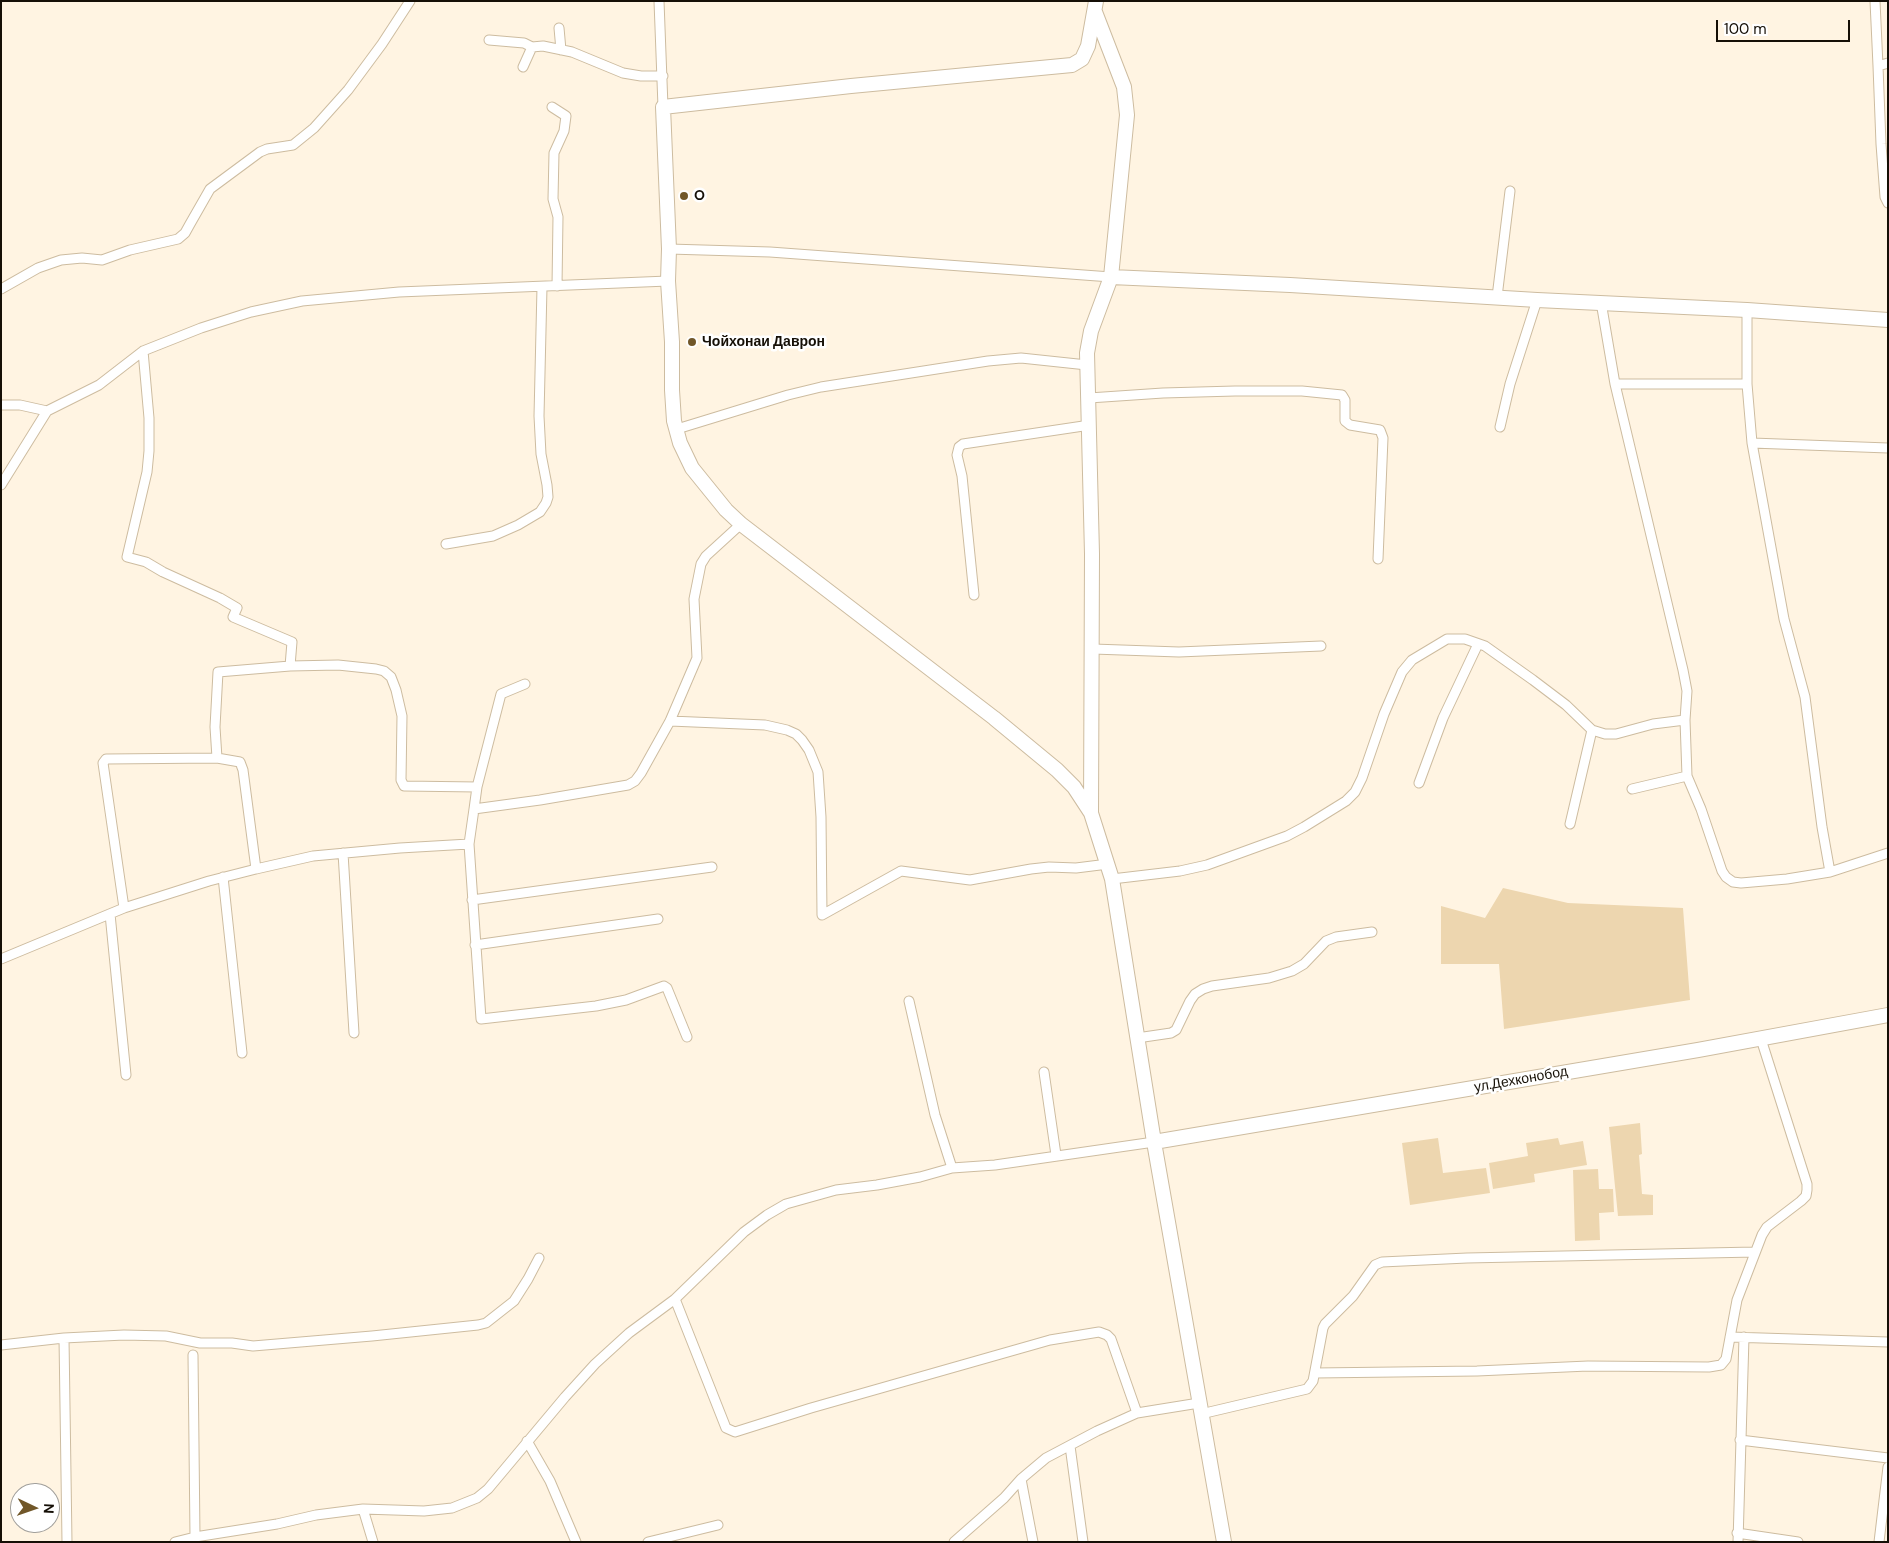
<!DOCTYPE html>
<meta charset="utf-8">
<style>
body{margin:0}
#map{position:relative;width:1889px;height:1543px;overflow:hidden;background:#fff4e2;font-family:"DM Sans",sans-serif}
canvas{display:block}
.frame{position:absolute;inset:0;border:2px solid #150f06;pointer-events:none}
.north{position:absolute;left:10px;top:1483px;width:50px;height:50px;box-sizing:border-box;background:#fff;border:1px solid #a19f9b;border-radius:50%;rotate:93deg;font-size:14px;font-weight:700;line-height:20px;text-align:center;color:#150f06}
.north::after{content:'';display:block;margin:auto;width:18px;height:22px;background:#715729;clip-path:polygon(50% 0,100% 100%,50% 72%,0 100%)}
.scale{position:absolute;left:1716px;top:20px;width:134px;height:22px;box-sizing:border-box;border:2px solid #150f06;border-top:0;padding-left:6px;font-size:15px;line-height:18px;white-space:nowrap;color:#150f06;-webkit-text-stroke:4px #fff;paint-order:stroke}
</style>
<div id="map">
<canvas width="1889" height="1543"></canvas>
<div class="frame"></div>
<div class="north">N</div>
<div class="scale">100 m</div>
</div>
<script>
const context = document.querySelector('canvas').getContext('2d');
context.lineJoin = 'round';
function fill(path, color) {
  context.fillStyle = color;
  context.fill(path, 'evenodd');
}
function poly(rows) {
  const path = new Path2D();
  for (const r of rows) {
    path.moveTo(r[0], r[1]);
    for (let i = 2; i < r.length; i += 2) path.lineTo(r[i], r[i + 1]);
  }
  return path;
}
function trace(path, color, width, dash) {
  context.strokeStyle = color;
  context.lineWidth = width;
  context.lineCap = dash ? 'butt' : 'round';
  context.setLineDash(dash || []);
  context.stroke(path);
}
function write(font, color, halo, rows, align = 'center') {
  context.font = font + ' "DM Sans",sans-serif';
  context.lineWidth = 5;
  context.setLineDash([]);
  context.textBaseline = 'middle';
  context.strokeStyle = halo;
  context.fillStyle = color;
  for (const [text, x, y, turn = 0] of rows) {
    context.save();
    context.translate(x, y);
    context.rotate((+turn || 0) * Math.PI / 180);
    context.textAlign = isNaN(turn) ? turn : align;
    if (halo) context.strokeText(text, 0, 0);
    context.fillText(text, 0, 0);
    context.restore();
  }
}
fill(poly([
 [1503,888,1568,903,1683,908,1690,1000,1504,1029,1499,964,1441,964,1441,906,1485,918],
 [1640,1123,1642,1154,1639,1155,1642,1194,1653,1195,1653,1215,1618,1216,1609,1127],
 [1438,1138,1443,1173,1486,1168,1490,1193,1410,1205,1402,1143],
 [1558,1138,1560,1145,1583,1141,1587,1165,1534,1174,1535,1182,1493,1189,1489,1163,1528,1156,1526,1143],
 [1598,1169,1599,1189,1613,1189,1614,1212,1599,1213,1600,1240,1575,1241,1573,1170]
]), '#edd6af');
const street = poly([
 [659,1,663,107],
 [1875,1,1878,66],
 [559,28,561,50],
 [489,40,524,43,532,47],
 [1888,63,1878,66,1881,144,1885,197,1888,203],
 [523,67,532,47,543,46,572,52,623,73,641,76,663,76],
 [552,107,566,116,564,131,554,153,553,199,558,217,557,286],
 [669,249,770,252,1111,277],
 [1,289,38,268,61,260,82,258,102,260,130,250,178,239,185,233,190,224,210,189,260,152,267,149,293,145,314,128,348,90,382,44,410,1],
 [1497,297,1510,191],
 [1601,302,1615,384,1683,670,1687,691,1685,720,1687,776,1701,809,1722,871,1726,877,1733,882,1741,883,1787,879,1830,872,1888,853],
 [1747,310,1747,384,1752,443,1784,619,1805,697,1822,827,1830,872],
 [143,351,149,418,149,451,147,472,127,557,146,562,163,572,220,598,237,608,233,617,292,642,290,666],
 [1615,384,1747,384],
 [1089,398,1163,393,1235,391,1302,391,1342,395,1345,400,1345,421,1350,425,1380,430,1383,438,1378,559],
 [1,405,20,405,47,411],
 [1500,427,1510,384,1537,300],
 [677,429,788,395,821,387,988,361,1021,358,1087,365],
 [1752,443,1888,448],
 [1,485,47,411,99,385,143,351,201,328,251,312,302,301,399,292,668,281],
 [446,544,493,536,518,525,540,512,546,503,548,497,547,485,541,454,539,416,542,287],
 [974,595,962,476,957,455,959,447,963,444,1090,425],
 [1093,649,1179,652,1321,646],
 [670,721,765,725,787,730,796,734,802,740,809,750,818,772,821,817,822,915,901,871,970,880,1031,869,1049,867,1076,868,1108,864],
 [217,758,215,727,218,672,290,666,338,665,376,669,384,671,391,677,396,690,402,716,401,780,404,786,477,787,474,809,540,800,628,785,635,781,641,773,670,721,697,658,694,599,701,564,706,556,741,524],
 [1419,783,1443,718,1478,644],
 [477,787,501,694,525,684],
 [1632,789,1687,776],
 [474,809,469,844,481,1019,596,1006,626,1000,664,986,667,988,687,1037],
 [1570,824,1592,730],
 [343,853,354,1033],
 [223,877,242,1053],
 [1112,879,1180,871,1207,865,1287,836,1304,827,1346,801,1355,792,1362,778,1384,714,1402,672,1412,660,1447,639,1465,639,1485,646,1533,680,1566,705,1592,730,1605,734,1616,734,1653,724,1685,720],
 [472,900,712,867],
 [124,908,103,763,106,759,217,758,240,762,243,770,256,869],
 [110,914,126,1075],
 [475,945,658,919],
 [1,959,124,908,209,881,256,869,313,856,400,848,469,844],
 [909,1001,935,1115,952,1168],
 [1137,1038,1171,1033,1176,1030,1190,1001,1195,994,1203,989,1212,986,1269,978,1292,971,1304,964,1326,941,1336,937,1372,932],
 [1044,1072,1056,1155],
 [675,1299,726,1428,735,1432,811,1408,1050,1340,1099,1332,1107,1335,1111,1339,1137,1413,1199,1403],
 [1730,1337,1888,1342],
 [64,1338,67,1542],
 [1,1345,64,1338,124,1335,166,1336,200,1343,232,1343,253,1346,372,1336,478,1325,486,1323,514,1301,528,1279,539,1258],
 [193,1355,195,1537],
 [1315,1373,1477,1371,1588,1366,1709,1367,1721,1365,1726,1359,1737,1300,1762,1235,1767,1227,1801,1201,1806,1196,1807,1190,1807,1184,1761,1039],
 [1201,1414,1307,1389,1313,1381,1323,1328,1325,1324,1353,1296,1375,1265,1382,1262,1467,1258,1755,1252],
 [1740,1440,1888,1458],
 [527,1441,550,1481,576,1542],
 [1070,1446,1083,1542],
 [1021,1479,1033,1542],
 [363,1509,373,1542],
 [1737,1533,1798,1542],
 [175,1542,195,1537,277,1524,316,1515,363,1509,424,1511,452,1508,477,1498,488,1489,565,1397,595,1364,629,1333,675,1299,744,1232,767,1215,786,1204,836,1190,877,1185,920,1177,952,1168,995,1165,1154,1142],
 [648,1542,718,1525],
 [954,1542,1004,1498,1021,1479,1046,1458,1097,1431,1137,1413],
 [1738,1542,1744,1337],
 [1879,1542,1888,1467]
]);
const secondary = poly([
 [1096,1,1088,46,1082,59,1072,65,851,86,663,107,669,249,668,281,672,342,672,390,674,421,680,443,692,468,726,510,741,524,994,718,1057,770,1074,787,1091,813,1112,879,1154,1142,1224,1542],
 [1095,12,1124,87,1127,115,1111,277,1290,285,1537,300,1747,310,1888,320],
 [1091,812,1092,554,1087,353,1091,331,1111,277],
 [1154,1142,1698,1050,1888,1015]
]);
trace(street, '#cdbca0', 11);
trace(secondary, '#cdbca0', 16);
trace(street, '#fff', 9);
trace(secondary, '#fff', 14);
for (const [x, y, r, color] of [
 [684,196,5,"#715729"],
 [692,342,5,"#715729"]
]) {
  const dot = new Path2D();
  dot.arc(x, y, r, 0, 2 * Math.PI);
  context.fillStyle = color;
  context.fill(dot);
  trace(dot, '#fff', 2);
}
write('bold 14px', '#150f06', '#fff', [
 ["O",694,196],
 ["Чойхонаи Даврон",702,342]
], 'left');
write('14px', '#150f06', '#fff', [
 ["ул.Дехконобод",1521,1080,-10]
]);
</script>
